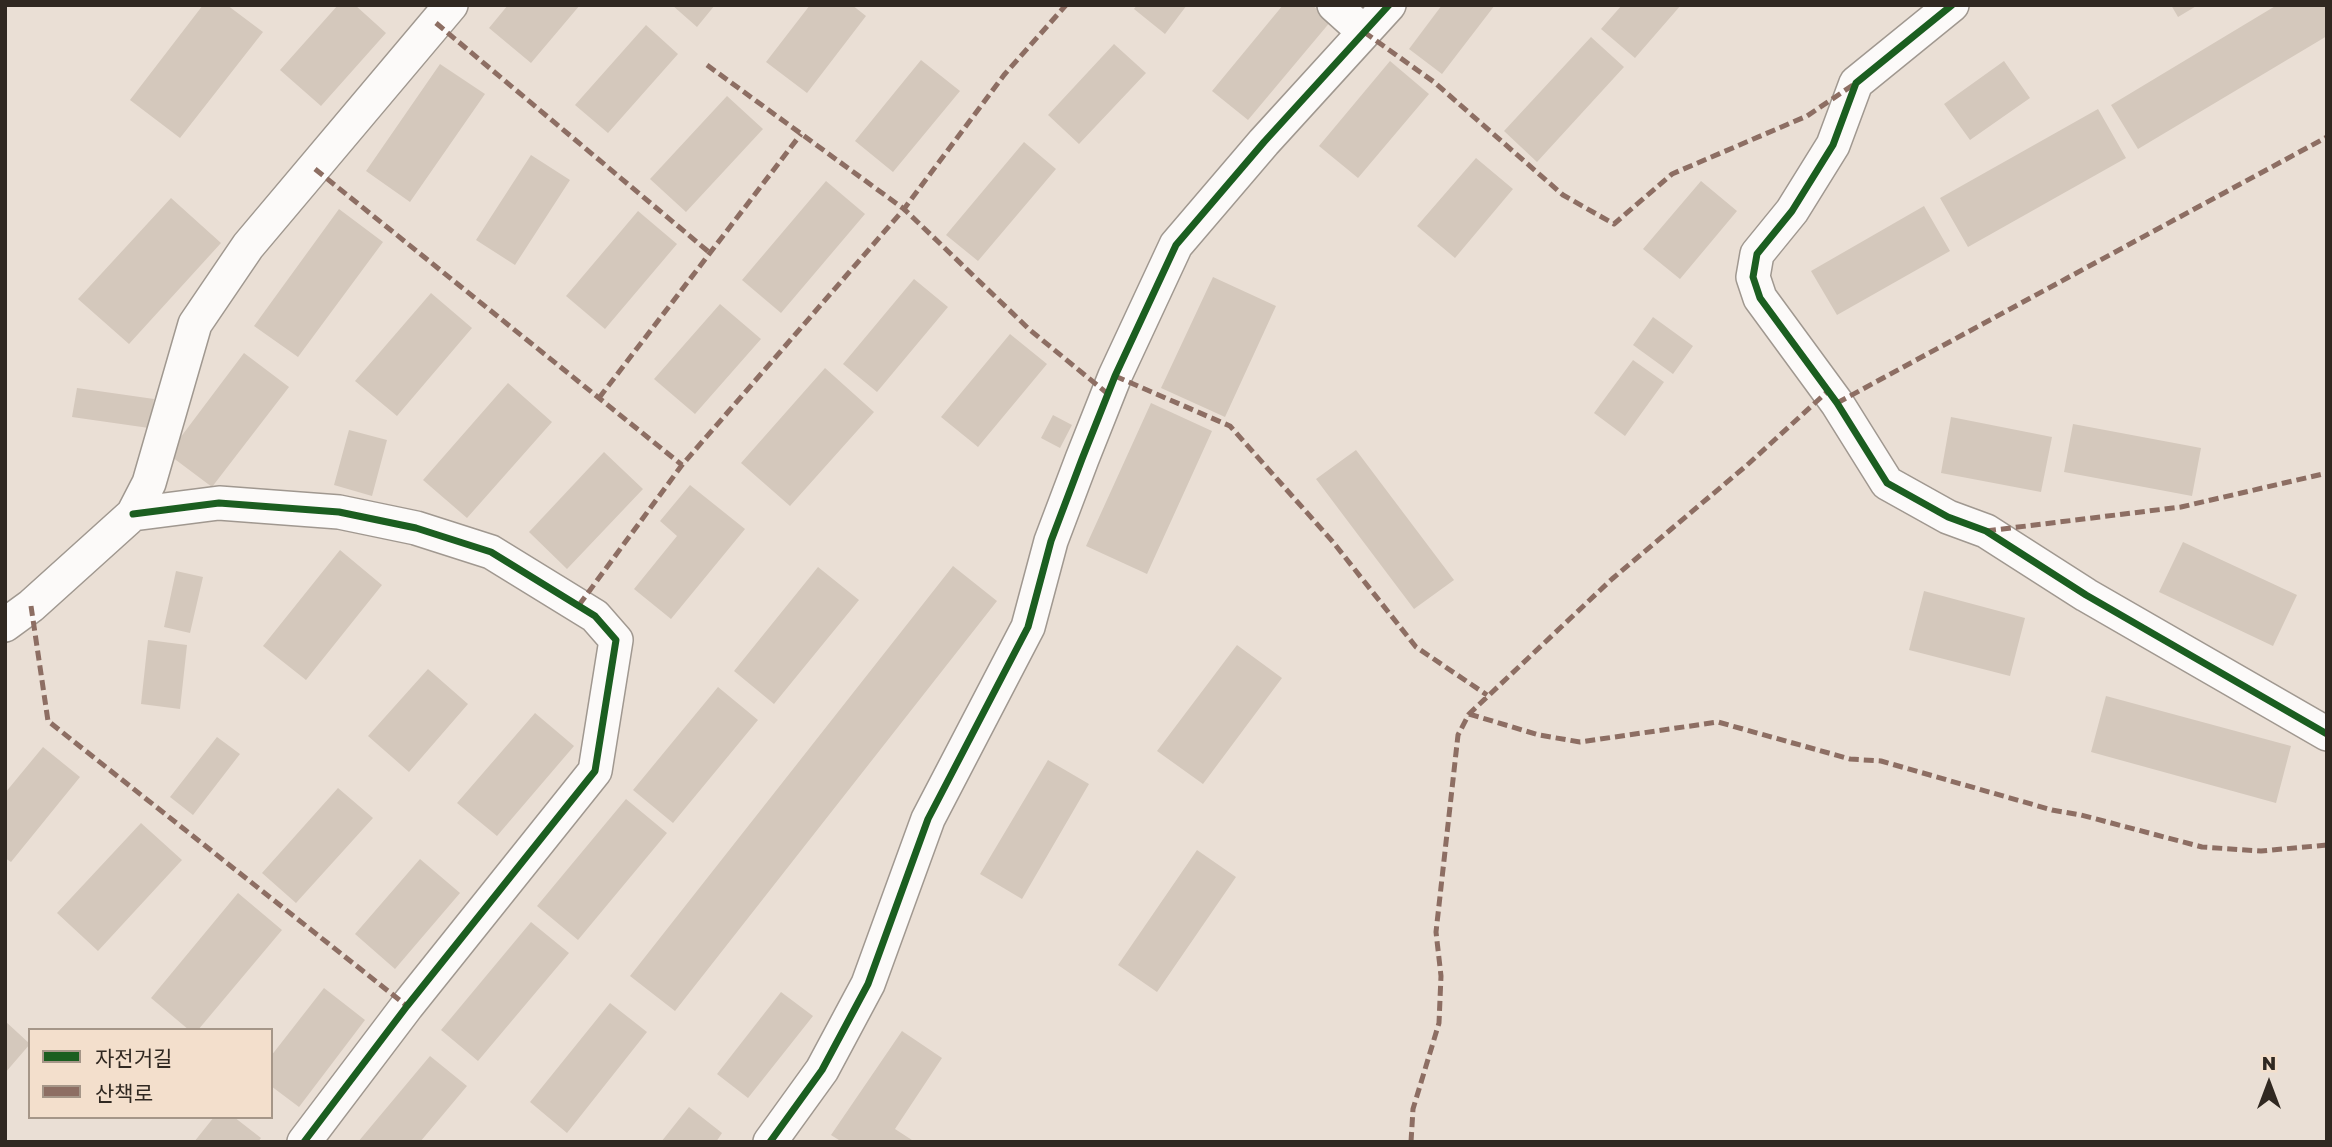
<!DOCTYPE html>
<meta charset="utf-8">
<style>
body{margin:0}
#map{position:relative;width:2332px;height:1147px;overflow:hidden;background:#eadfd5;font-family:"Golos Text","Noto Sans KR",sans-serif}
canvas{display:block}
.frame{position:absolute;inset:0;border:7px solid #302821;pointer-events:none}
.legend{position:absolute;left:28px;top:1028px;width:245px;height:91px;box-sizing:border-box;background:#f3dfcc;border:2px solid #a59688;margin:0;padding:9px 12px;list-style:none;font-size:21px;color:#302821}
.legend li{display:flex;align-items:center;gap:14px;height:35px}
.legend b{width:35px;border:2px solid #a59688}
.north{position:absolute;left:2234px;top:1049px;width:70px;height:70px;-webkit-text-stroke:5px #f3dfcc;paint-order:stroke;rotate:0deg;font-size:19px;font-weight:700;line-height:28px;text-align:center;color:#302821}
.north::after{content:'';display:block;margin:auto;width:24px;height:32px;background:#302821;clip-path:polygon(50% 0,100% 100%,50% 72%,0 100%)}
</style>
<div id="map">
<canvas width="2332" height="1147"></canvas>
<div class="frame"></div>
<ul class="legend">
<li><b style="height:9px;background:#1b5e20"></b>자전거길</li>
<li><b style="height:9px;background:#8d6e63"></b>산책로</li>
</ul>
<div class="north">N</div>
</div>
<script>
const context = document.querySelector('canvas').getContext('2d');
context.lineJoin = 'round';
function fill(path, color) {
  context.fillStyle = color;
  context.fill(path, 'evenodd');
}
function poly(rows) {
  const path = new Path2D();
  for (const r of rows) {
    path.moveTo(r[0], r[1]);
    for (let i = 2; i < r.length; i += 2) path.lineTo(r[i], r[i + 1]);
  }
  return path;
}
function trace(path, color, width, dash) {
  context.strokeStyle = color;
  context.lineWidth = width;
  context.lineCap = dash ? 'butt' : 'round';
  context.setLineDash(dash || []);
  context.stroke(path);
}
fill(poly([
 [203,5,227,5,263,32,180,138,130,100],
 [338,5,355,5,386,33,321,106,280,70],
 [508,5,580,5,531,63,489,28],
 [672,5,715,5,697,27],
 [810,5,852,5,866,16,807,93,766,62],
 [1137,5,1187,5,1165,34,1134,9],
 [1283,5,1312,5,1331,21,1248,120,1212,91],
 [1442,5,1495,5,1442,74,1409,49],
 [1622,5,1681,5,1635,58,1601,29],
 [2171,5,2198,5,2178,17],
 [2277,5,2325,5,2327,36,2138,149,2111,105],
 [646,25,678,54,608,133,575,105],
 [1591,37,1624,67,1537,162,1504,131],
 [1114,44,1146,73,1079,144,1048,115],
 [921,60,960,91,893,172,855,141],
 [1390,61,1429,94,1358,178,1319,146],
 [2004,61,2030,98,1970,140,1944,104],
 [440,64,485,94,410,202,366,171],
 [727,96,763,129,686,212,650,179],
 [2098,109,2126,158,1968,247,1940,198],
 [1024,142,1056,169,978,261,946,235],
 [531,155,570,180,515,265,476,240],
 [1476,158,1513,189,1455,258,1417,226],
 [826,181,865,214,781,313,742,280],
 [1701,181,1737,211,1680,279,1643,249],
 [171,198,221,243,129,344,78,299],
 [1924,206,1950,251,1837,315,1811,271],
 [339,209,383,242,298,357,254,326],
 [638,211,677,244,605,329,566,296],
 [1213,277,1276,306,1225,417,1161,388],
 [914,279,948,307,877,392,843,364],
 [431,293,472,328,397,416,355,381],
 [720,304,761,339,695,414,654,379],
 [1653,317,1693,346,1673,374,1633,345],
 [1010,334,1047,364,978,447,941,417],
 [244,353,289,387,212,487,168,454],
 [1633,360,1664,382,1625,436,1594,413],
 [825,368,874,412,790,506,741,463],
 [508,383,552,422,467,518,423,480],
 [77,388,154,399,149,428,72,417],
 [1151,403,1212,431,1147,574,1086,546],
 [1053,415,1072,425,1060,448,1041,438],
 [1951,417,2052,437,2041,492,1941,473],
 [2073,424,2201,448,2192,496,2064,472],
 [349,430,387,440,372,496,334,485],
 [1356,450,1454,580,1414,609,1316,479],
 [604,452,643,489,567,569,529,532],
 [690,485,745,529,671,619,634,589,677,536,660,521],
 [2183,542,2297,595,2273,646,2159,592],
 [340,550,382,585,306,680,263,646],
 [953,566,997,601,675,1011,630,976],
 [818,567,859,600,774,704,734,671],
 [176,571,203,577,190,633,164,627],
 [1924,591,2025,618,2010,676,1909,650],
 [148,640,187,645,180,709,141,704],
 [1237,645,1282,678,1203,784,1157,751],
 [428,669,468,704,409,772,368,736],
 [718,687,758,720,673,823,633,790],
 [2106,696,2291,746,2276,803,2091,752],
 [535,713,574,746,497,836,457,803],
 [217,737,240,754,193,815,170,797],
 [43,747,80,777,11,862,5,858,5,793],
 [1048,760,1089,784,1022,899,980,874],
 [338,788,373,818,296,903,262,873],
 [626,799,667,833,578,940,537,906],
 [141,823,182,860,98,951,57,913],
 [1197,850,1236,877,1157,992,1118,965],
 [420,859,460,893,395,969,355,934],
 [238,893,282,930,198,1030,189,1030,151,998],
 [531,922,569,953,478,1061,441,1030],
 [324,988,365,1020,299,1107,271,1086,271,1056],
 [781,992,813,1016,748,1098,717,1074],
 [610,1003,647,1032,567,1133,530,1102],
 [5,1021,30,1044,5,1073],
 [902,1031,942,1058,895,1129,915,1142,842,1142,831,1135],
 [430,1056,467,1086,420,1142,358,1142],
 [689,1107,722,1133,716,1142,661,1142],
 [214,1117,234,1117,261,1138,258,1142,194,1142]
]), '#d4c8bc');
const minor = poly([
 [1334,5,1364,32],
 [1952,5,1856,83,1833,145,1792,211,1757,254,1753,277,1760,298,1837,403,1887,483,1948,517,1986,531,2086,595,2327,734],
 [133,514,219,503,339,512,416,528,491,552,595,616,616,640,595,771,407,1006,304,1142],
 [5,625,31,606,133,514,149,483,195,324,248,246,451,5],
 [770,1142,822,1070,868,984,928,819,1028,627,1051,541,1082,459,1115,376,1176,245,1264,142,1389,5]
]);
trace(minor, '#a09890', 36);
trace(minor, '#fcfaf9', 33);
trace(poly([
 [436,23,710,253],
 [1364,32,1434,82,1563,195,1614,224,1672,174,1807,116,1853,85],
 [707,65,904,209,1030,330,1108,394],
 [315,169,682,465],
 [1115,376,1230,426,1333,542,1416,647,1487,695],
 [599,398,801,134],
 [1837,403,2327,137],
 [1986,531,2181,507,2327,473],
 [579,605,682,465,904,209,1004,75,1066,5],
 [31,606,48,721,407,1006],
 [1469,714,1539,735,1580,742,1718,722,1850,759,1881,761,2052,810,2081,815,2202,847,2261,851,2327,845],
 [1411,1142,1413,1109,1439,1023,1441,976,1436,932,1458,735,1469,714,1612,579,1746,466,1828,391]
]), '#8d6e63', 5, [10, 5]);
trace(poly([
 [1952,5,1856,83,1833,145,1792,211,1757,254,1753,277,1760,298,1837,403,1887,483,1948,517,1986,531,2086,595,2327,734],
 [133,514,219,503,339,512,416,528,491,552,595,616,616,640,595,771,407,1006,304,1142],
 [770,1142,822,1070,868,984,928,819,1028,627,1051,541,1082,459,1115,376,1176,245,1264,142,1389,5]
]), '#1b5e20', 7);
</script>
